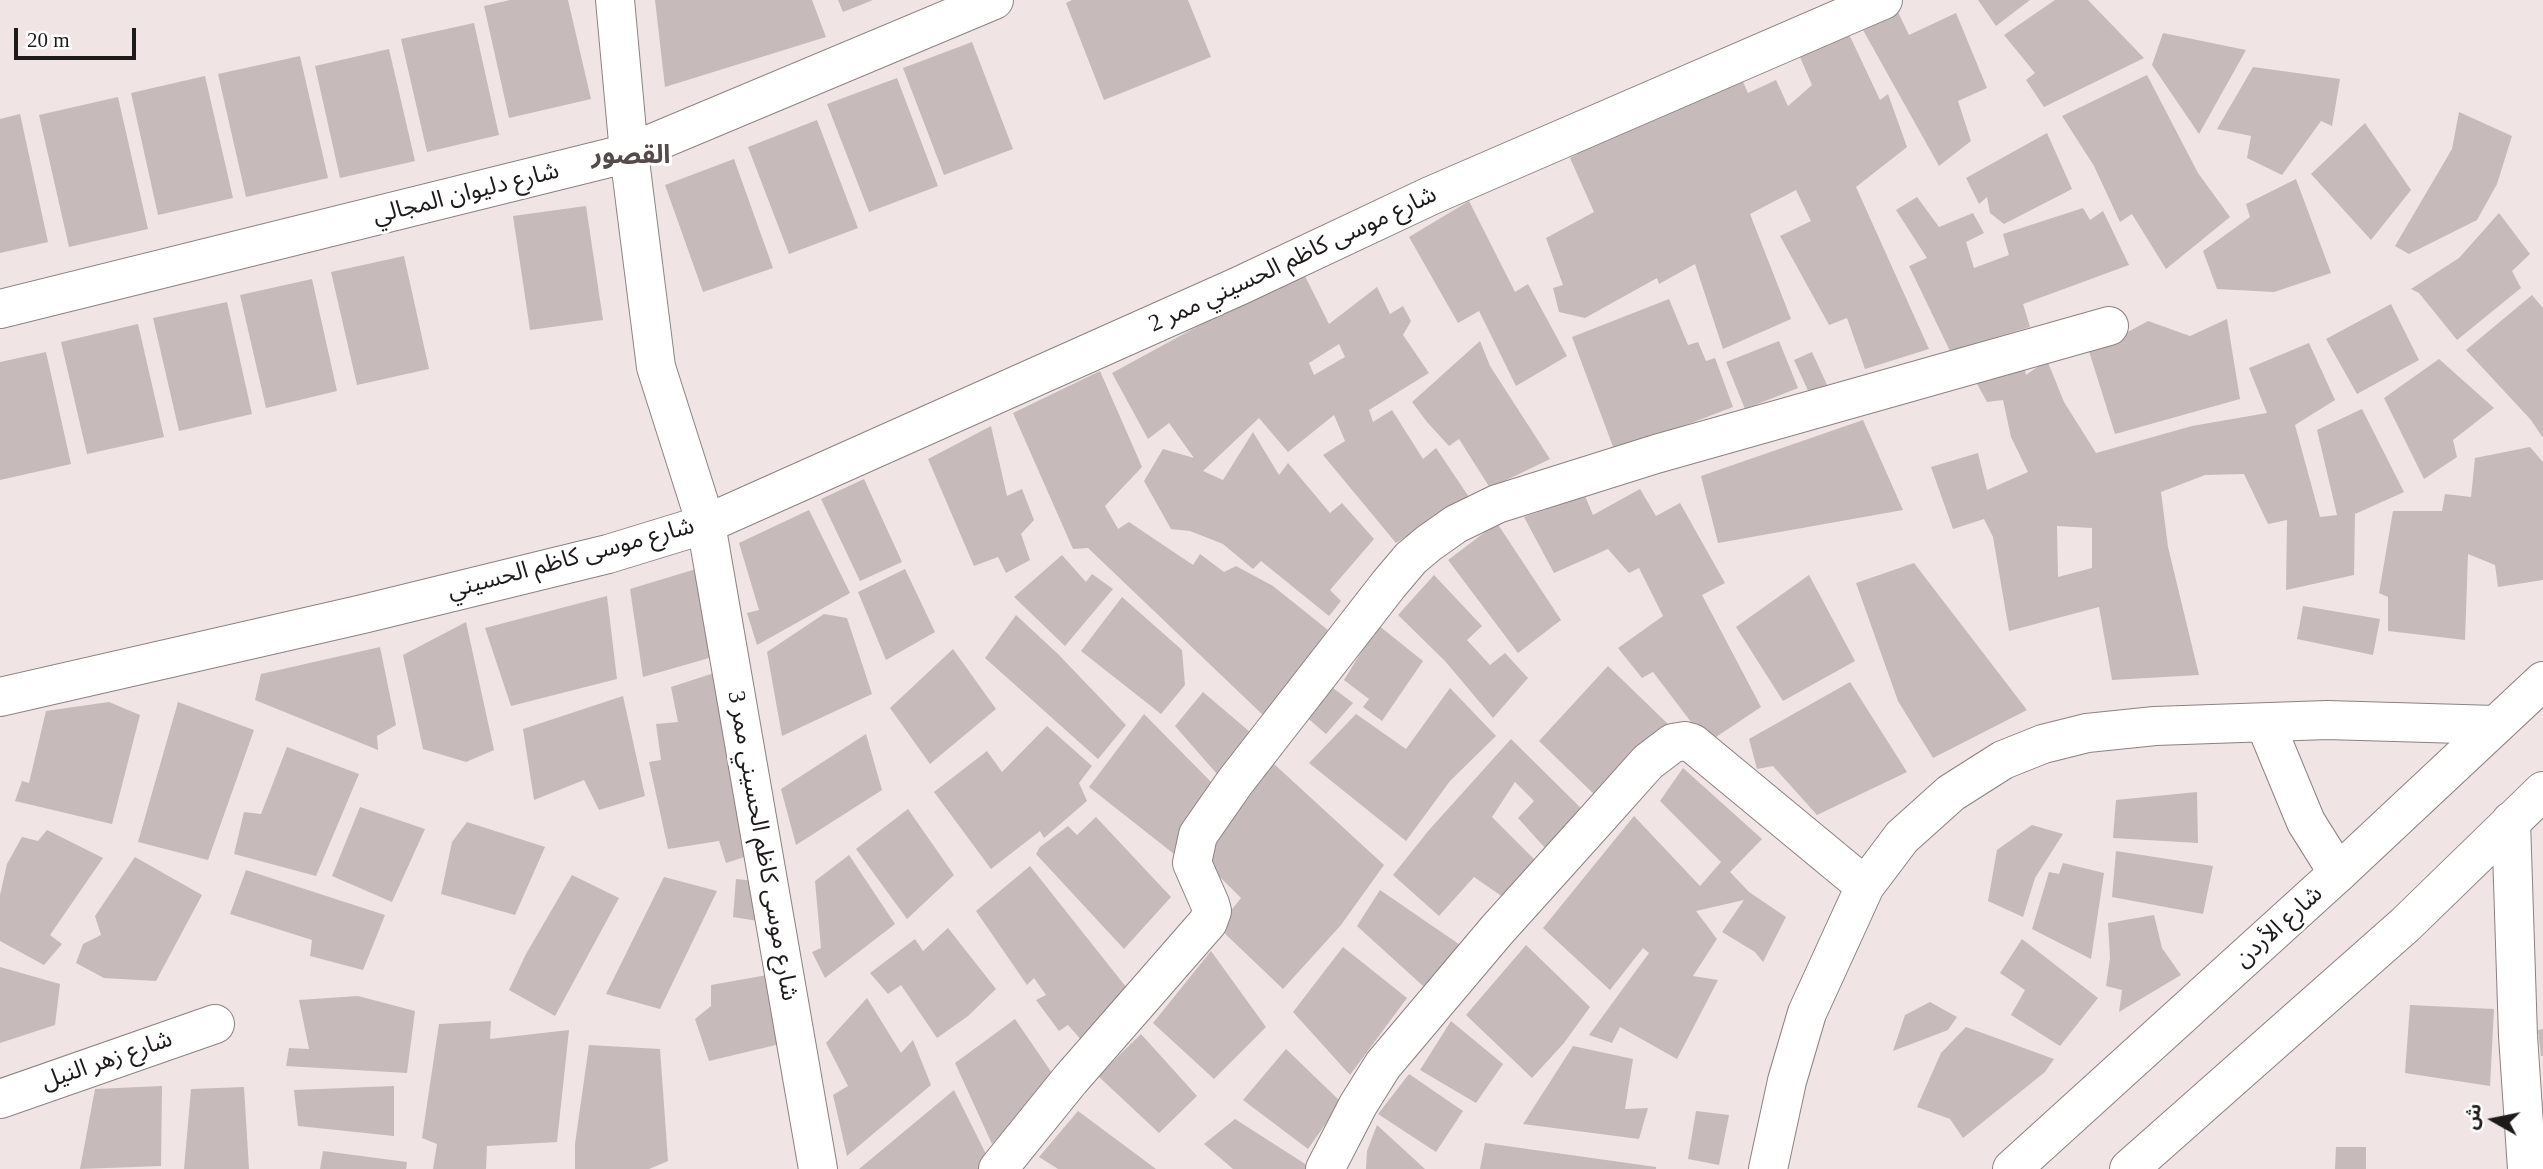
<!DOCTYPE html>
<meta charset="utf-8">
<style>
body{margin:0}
#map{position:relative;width:2543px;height:1169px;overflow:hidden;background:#f0e4e4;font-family:"Times New Roman","Noto Sans Arabic",serif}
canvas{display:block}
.north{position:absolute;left:2459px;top:1085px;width:70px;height:70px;-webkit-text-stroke:5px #fff;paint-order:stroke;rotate:279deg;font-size:19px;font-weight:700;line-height:28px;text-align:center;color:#1e1a1a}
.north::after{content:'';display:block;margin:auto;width:24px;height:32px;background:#1e1a1a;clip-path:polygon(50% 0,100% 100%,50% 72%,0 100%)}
.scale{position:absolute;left:14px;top:28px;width:122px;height:32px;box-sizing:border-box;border:4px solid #1e1a1a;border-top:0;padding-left:9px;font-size:21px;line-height:24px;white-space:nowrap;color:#1e1a1a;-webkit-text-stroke:5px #fff;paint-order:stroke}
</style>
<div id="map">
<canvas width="2543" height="1169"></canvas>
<div class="north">ش</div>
<div class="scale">20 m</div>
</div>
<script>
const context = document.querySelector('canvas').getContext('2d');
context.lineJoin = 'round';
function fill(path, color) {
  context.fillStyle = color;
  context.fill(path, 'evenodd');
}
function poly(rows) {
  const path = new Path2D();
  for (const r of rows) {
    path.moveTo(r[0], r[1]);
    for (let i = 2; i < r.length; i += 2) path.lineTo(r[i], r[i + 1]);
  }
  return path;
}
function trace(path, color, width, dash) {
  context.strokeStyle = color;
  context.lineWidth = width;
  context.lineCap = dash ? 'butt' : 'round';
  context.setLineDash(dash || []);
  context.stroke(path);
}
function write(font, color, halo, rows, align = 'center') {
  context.font = font + ' "Times New Roman","Noto Sans Arabic",serif';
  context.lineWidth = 6;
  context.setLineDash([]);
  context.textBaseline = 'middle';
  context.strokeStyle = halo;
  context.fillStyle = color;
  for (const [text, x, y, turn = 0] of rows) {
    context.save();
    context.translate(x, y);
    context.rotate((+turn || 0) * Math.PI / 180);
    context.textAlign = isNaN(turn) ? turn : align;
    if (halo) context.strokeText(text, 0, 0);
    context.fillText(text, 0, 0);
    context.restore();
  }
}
fill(poly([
 [510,0,568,0,591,99,509,118,484,6],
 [655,0,812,0,826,37,665,87],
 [838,0,873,0,843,12],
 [1072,0,1188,0,1211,57,1104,100,1066,3],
 [1978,0,2030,0,1996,26],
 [2055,0,2088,0,2144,58,2044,107,2026,80,2035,73,2004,35],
 [1898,12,1909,35,1956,13,1987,88,1958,101,1971,141,1939,166,1863,30],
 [474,23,499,135,427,152,401,39],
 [1847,30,1880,100,1888,94,1907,147,1856,187,1929,349,1865,369,1847,318,1829,325,1780,236,1811,221,1796,190,1750,214,1791,319,1723,349,1695,264,1659,284,1657,278,1585,318,1559,312,1553,288,1563,285,1546,238,1594,212,1570,158,1623,128,1740,75,1748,93,1776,80,1788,106,1812,85,1800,57],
 [2163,33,2246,50,2199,134,2152,65],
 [972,42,1013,149,944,175,903,68],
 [389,49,415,161,340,178,315,66],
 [300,56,328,178,246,197,218,74],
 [2253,67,2340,79,2332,126,2321,121,2282,175,2247,158,2251,136,2217,129],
 [2147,75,2198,173,2230,217,2166,269,2132,214,2120,222,2094,166,2062,116],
 [205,76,233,198,158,215,131,93],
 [897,78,938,186,869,212,827,104],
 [118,97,148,229,69,247,39,115],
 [2459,112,2512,136,2497,184,2477,220,2409,254,2395,246,2452,149],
 [20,114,48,242,0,253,0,119],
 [817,120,858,228,789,254,748,147],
 [2365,123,2411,190,2371,240,2311,174],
 [2047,133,2072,189,2004,224,1990,213,1987,197,1979,204,1966,178],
 [734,159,773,268,703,292,665,185],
 [2296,179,2331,273,2274,292,2217,289,2203,251,2250,217,2246,204],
 [1917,197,1939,227,1973,213,1984,233,1966,242,1974,268,2009,255,2003,234,2083,208,2090,220,2103,211,2129,265,2023,304,2030,327,1950,351,1909,266,1927,258,1896,210],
 [1469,201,1515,292,1528,284,1567,356,1516,386,1479,311,1458,323,1409,237],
 [586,206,603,320,530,330,513,216],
 [2499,213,2530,254,2512,271,2521,288,2457,340,2419,293,2411,289,2459,258],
 [404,256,429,369,357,385,331,272],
 [1305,276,1329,324,1377,287,1390,314,1403,306,1411,321,1403,335,1429,373,1369,410,1373,422,1392,410,1423,459,1436,448,1469,497,1396,543,1323,455,1345,441,1334,415,1288,452,1259,418,1203,471,1223,480,1253,432,1279,475,1288,463,1330,513,1342,503,1374,539,1330,590,1341,601,1329,616,1261,561,1253,569,1223,544,1190,531,1171,529,1144,481,1163,449,1194,458,1169,423,1148,439,1112,373,1202,324],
 [1339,344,1345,357,1314,375,1309,363],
 [312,279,337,391,266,408,240,295],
 [2532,295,2543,308,2543,438,2531,420,2466,350],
 [1669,299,1688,345,1698,342,1706,361,1715,358,1733,407,1615,452,1572,337],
 [227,302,252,414,179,431,153,318],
 [2391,304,2419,360,2357,394,2326,339],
 [2227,319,2240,399,2115,434,2087,345,2126,333,2148,321,2190,336],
 [138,324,164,437,87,454,61,342],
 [1480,341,1490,366,1550,459,1490,488,1459,439,1449,446,1427,422,1412,402],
 [1779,341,1798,388,1745,409,1726,362],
 [2309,343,2335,400,2295,425,2320,517,2337,515,2317,430,2362,409,2404,492,2355,514,2354,575,2286,590,2287,520,2268,524,2244,474,2205,475,2161,492,2168,547,2199,675,2112,680,2099,607,2009,631,1993,537,1984,519,1953,529,1931,467,1978,453,1987,490,2028,472,2011,437,2003,400,1987,402,1976,382,2022,355,2026,375,2047,360,2064,402,2096,453,2192,426,2267,413,2249,368],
 [2057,526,2092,528,2092,568,2058,577],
 [46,352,71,464,0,480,0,362],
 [1812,352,1828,387,1810,395,1794,360],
 [2439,359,2494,408,2453,440,2457,457,2424,479,2384,398],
 [1100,371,1142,467,1105,506,1118,529,1129,522,1193,565,1200,554,1224,572,1236,566,1273,586,1328,630,1264,716,1088,548,1073,549,1013,413],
 [1863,420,1903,510,1718,543,1701,476],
 [991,426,1007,496,1022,489,1034,520,1021,534,1030,560,1006,573,998,557,974,566,928,459],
 [2530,447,2543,462,2543,580,2498,587,2495,565,2468,554,2465,640,2388,631,2388,597,2379,593,2393,511,2442,511,2445,494,2471,497,2475,458],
 [864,479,902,562,860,581,821,499],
 [1640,489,1656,516,1680,503,1725,583,1702,595,1761,707,1707,743,1653,672,1642,678,1618,648,1663,616,1639,568,1629,573,1608,549,1554,573,1524,517,1585,496,1593,515],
 [809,510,850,593,757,645,747,613,759,610,739,543],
 [1497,523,1561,620,1518,653,1448,560],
 [1062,555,1086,582,1092,574,1113,589,1065,646,1014,597],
 [1914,563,2027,710,1933,758,1898,701,1856,583],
 [696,569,716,656,643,677,630,589],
 [905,569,935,632,886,660,858,592],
 [1434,575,1482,626,1467,640,1490,665,1505,653,1528,678,1493,718,1445,661,1398,615],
 [1809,575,1855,661,1783,701,1736,627],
 [607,596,617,679,511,706,485,628],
 [1122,597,1182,650,1185,685,1161,714,1081,651],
 [2303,606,2380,619,2373,655,2297,639],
 [824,614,847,618,872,694,782,736,767,652],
 [1016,615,1058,654,1126,725,1098,759,985,658],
 [466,622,494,750,466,762,423,749,403,655],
 [1378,625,1423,661,1382,721,1363,707,1369,699,1344,680],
 [380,647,396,725,377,736,378,750,255,700,261,674],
 [953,649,996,709,930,764,890,708],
 [1608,666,1668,724,1599,799,1539,741],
 [714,673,760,852,726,863,719,841,668,849,649,762,661,760,656,724,678,722,671,687],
 [1850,682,1907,772,1817,815,1773,766,1757,769,1749,739],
 [1329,685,1353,703,1326,734,1304,715],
 [1450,688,1496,736,1450,781,1406,841,1309,763,1356,714,1406,749],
 [1203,692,1250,732,1217,774,1175,726],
 [623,696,645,796,599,810,584,780,534,800,523,729],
 [109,702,140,715,112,824,15,801,22,781,29,783,46,711],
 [178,702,254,730,208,860,138,842],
 [1144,714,1216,787,1174,854,1089,787],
 [1047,726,1092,766,1079,783,1087,801,1044,838,1040,831,991,869,934,792,987,751,1002,772],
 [866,734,882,790,796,845,781,789],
 [1511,739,1592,819,1554,858,1518,818,1534,801,1515,782,1492,817,1543,868,1513,904,1474,877,1439,916,1393,875,1429,830],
 [287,747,359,774,316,876,234,854,244,812,261,814],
 [1273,763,1384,865,1341,925,1283,989,1218,927,1241,898,1201,858],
 [1683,768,1762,839,1730,872,1749,892,1786,917,1763,962,1755,952,1722,932,1744,900,1696,911,1717,939,1693,976,1718,980,1677,1059,1620,1027,1612,1043,1589,1035,1649,953,1643,948,1610,990,1543,928,1634,816,1700,886,1721,862,1660,801],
 [2197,792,2198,843,2113,838,2116,800],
 [360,807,425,829,392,902,332,876],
 [908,809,954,875,907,919,856,849],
 [1096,817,1171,897,1124,949,1036,854,1040,847,1068,826,1077,835],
 [467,822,545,847,515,915,441,894,452,842],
 [2032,825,2063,834,2035,878,2023,917,1988,901,1997,850],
 [47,830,103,858,50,935,62,944,44,965,0,941,0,895,7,864,22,837,38,841],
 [2116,851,2213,866,2203,914,2112,897],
 [849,855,895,924,825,978,812,952,821,948,815,881],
 [135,857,202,895,156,981,104,978,76,963,83,944,101,935,95,916],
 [2063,863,2104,873,2091,959,2032,929,2049,872,2059,874],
 [1030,866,1134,997,1091,1051,1068,1025,1059,1031,1036,1000,1046,995,1034,978,1027,985,976,911],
 [246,870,385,915,363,970,310,956,312,940,230,914],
 [572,875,619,898,555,1016,509,990,526,954],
 [664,877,717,891,660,1009,606,994],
 [736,879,756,881,758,921,733,917],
 [1380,890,1466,949,1433,995,1357,926],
 [2154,915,2162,948,2181,975,2119,1012,2122,990,2106,986,2110,958,2108,923],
 [948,928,996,989,968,1016,937,1038,901,985,888,994,870,973,915,939,923,951],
 [2022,939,2098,998,2060,1046,2011,1015,2025,990,2000,973],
 [1526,945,1590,1007,1564,1043,1532,1078,1466,1015],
 [1343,947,1407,998,1350,1075,1293,1012],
 [1211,951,1266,1027,1214,1079,1153,1023],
 [0,967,60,984,55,1025,0,1043],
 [773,974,784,1043,709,1061,695,1019,711,1006,711,985],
 [358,996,415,1011,407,1073,286,1066,289,1048,309,1049,299,1000],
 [867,998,901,1053,913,1040,931,1085,847,1156,833,1095,848,1086,826,1043],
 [1930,1002,1957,1017,1948,1030,1893,1051,1905,1015],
 [2410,1005,2494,1009,2490,1086,2405,1073],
 [1015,1019,1054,1076,992,1144,955,1063],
 [491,1021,490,1039,569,1030,557,1142,487,1146,486,1169,433,1169,437,1144,422,1138,439,1024],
 [1451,1021,1503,1064,1476,1103,1420,1070],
 [1966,1027,2054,1059,2045,1072,1963,1138,1950,1119,1917,1107,1941,1053],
 [2543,1029,2543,1056,2541,1056,2538,1030],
 [1141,1034,1197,1096,1159,1133,1098,1076],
 [589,1045,660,1049,668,1161,649,1169,575,1169,575,1144],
 [1573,1046,1633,1059,1625,1109,1648,1108,1639,1139,1523,1124],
 [1286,1049,1341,1102,1308,1149,1243,1100],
 [1409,1074,1463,1111,1436,1152,1378,1114],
 [162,1086,161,1166,80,1169,95,1089],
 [394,1086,394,1136,298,1126,294,1090],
 [244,1087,249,1169,184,1169,191,1089],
 [954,1090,992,1166,989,1169,859,1169],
 [1078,1111,1156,1169,1058,1169,1039,1157],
 [1696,1111,1729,1115,1719,1165,1688,1159],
 [1235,1119,1313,1169,1233,1169,1204,1144],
 [1377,1125,1425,1169,1366,1169,1367,1151],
 [1485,1143,1656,1167,1656,1169,1480,1169],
 [2336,1147,2366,1147,2366,1169,2335,1169],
 [323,1151,407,1162,406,1169,320,1169]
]), '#c6bbba');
const minor = poly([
 [615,0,629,153,656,367,706,524,818,1169],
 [0,309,629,153,994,0],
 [0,697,363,614,608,554,706,524,1239,286,1430,196,1883,0],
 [2265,723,2306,822,2338,873],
 [2511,821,2518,1036,2527,1169],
 [0,1099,215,1024],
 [998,1169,1070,1080,1208,922,1212,911,1210,904,1192,863,1198,835,1235,782,1389,584,1411,558,1429,543,1456,524,1497,504,1656,454,2109,326],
 [1325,1169,1358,1105,1383,1065,1497,930,1597,819,1648,762,1673,743,1685,741,1692,743,1865,886],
 [1768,1169,1787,1081,1807,1013,1865,886,1902,837,1951,793,2003,760,2043,744,2087,733,2155,726,2327,720,2496,725]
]);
const highway = poly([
 [2012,1169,2338,873,2543,681],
 [2129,1169,2405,925,2543,791]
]);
trace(minor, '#8c8281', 40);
trace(highway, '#8c8281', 40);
trace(minor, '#fff', 38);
trace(highway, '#fff', 38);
write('24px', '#1e1a1a', '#fff', [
 ["شارع دليوان المجالي",466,194,-14],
 ["شارع موسى كاظم الحسيني ممر 2",1293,260,-25],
 ["شارع موسى كاظم الحسيني",571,559,-15],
 ["شارع موسى كاظم الحسيني ممر 3",762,846,80],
 ["شارع الأردن",2279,927,-42],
 ["شارع زهر النيل",107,1061,-19]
]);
write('bold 26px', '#544b4a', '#fff', [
 ["القصور",631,156]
]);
</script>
